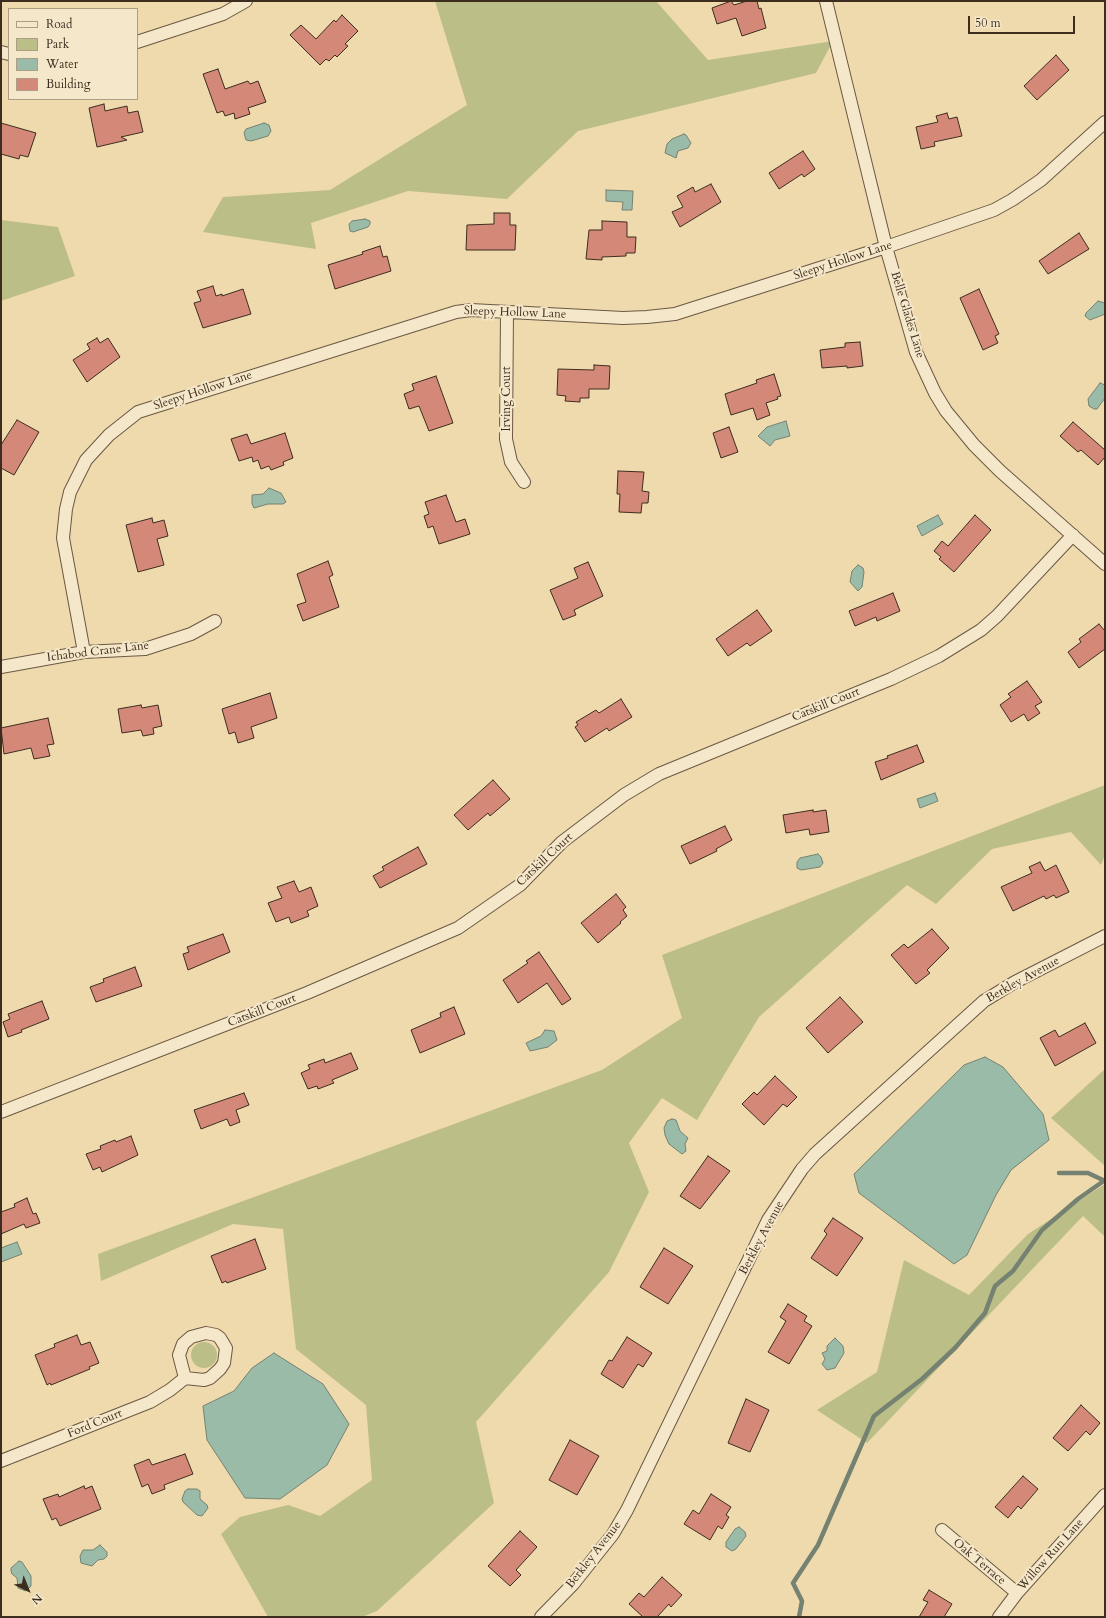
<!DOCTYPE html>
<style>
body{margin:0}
#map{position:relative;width:1106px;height:1618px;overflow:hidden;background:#efdaae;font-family:Cardo,serif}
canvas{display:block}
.frame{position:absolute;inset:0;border:2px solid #3d2d1f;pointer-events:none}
.legend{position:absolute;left:8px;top:8px;width:130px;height:92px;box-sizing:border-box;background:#f5e7ca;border:1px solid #ab9d86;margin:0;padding:5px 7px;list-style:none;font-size:12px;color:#3d2d1f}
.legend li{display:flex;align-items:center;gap:8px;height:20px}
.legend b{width:20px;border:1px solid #ab9d86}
.north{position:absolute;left:8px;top:1570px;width:40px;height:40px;-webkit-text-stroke:3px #f5e7ca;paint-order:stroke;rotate:137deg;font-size:11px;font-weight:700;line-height:16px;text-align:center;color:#3d2d1f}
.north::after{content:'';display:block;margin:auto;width:14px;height:18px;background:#3d2d1f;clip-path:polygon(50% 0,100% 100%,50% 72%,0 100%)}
.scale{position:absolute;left:968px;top:16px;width:107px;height:18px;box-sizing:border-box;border:2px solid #3d2d1f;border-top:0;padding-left:5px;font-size:12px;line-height:14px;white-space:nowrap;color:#3d2d1f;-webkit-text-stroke:3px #f5e7ca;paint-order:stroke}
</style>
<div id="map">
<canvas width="1106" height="1618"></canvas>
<div class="frame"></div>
<ul class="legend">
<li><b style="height:5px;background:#f5e7ca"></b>Road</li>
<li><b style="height:11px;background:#bcbe88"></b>Park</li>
<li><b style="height:11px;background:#9abba8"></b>Water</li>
<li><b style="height:11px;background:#d38878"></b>Building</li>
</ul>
<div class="north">N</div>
<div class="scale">50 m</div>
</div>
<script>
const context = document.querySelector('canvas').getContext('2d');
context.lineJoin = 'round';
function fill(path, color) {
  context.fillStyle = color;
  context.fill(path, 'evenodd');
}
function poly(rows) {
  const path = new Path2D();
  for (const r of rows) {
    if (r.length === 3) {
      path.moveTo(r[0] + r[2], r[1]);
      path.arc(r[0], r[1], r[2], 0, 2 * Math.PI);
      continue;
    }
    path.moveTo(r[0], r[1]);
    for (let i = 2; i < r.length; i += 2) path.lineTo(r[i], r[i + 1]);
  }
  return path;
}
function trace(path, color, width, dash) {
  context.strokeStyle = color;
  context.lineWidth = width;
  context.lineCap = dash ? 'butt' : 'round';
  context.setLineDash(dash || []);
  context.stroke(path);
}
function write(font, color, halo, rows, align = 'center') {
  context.font = font + ' Cardo,serif';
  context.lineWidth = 4;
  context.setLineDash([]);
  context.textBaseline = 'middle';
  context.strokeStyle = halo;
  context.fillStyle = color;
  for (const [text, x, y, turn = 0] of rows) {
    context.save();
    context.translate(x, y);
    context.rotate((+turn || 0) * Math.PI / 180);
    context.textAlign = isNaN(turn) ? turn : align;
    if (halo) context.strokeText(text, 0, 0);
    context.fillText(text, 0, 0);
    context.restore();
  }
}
fill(poly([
 [435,1,656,1,708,60,833,41,816,73,578,131,507,199,408,191,311,223,316,249,203,232,223,197,330,190,467,105],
 [1,220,58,227,75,276,1,301],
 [1105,785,1105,855,1101,865,1071,832,992,849,936,904,907,885,759,1017,697,1120,662,1098,629,1143,649,1192,609,1272,476,1422,494,1503,377,1611,362,1617,268,1617,221,1534,240,1517,288,1505,320,1516,372,1480,366,1405,296,1349,283,1229,233,1224,101,1281,98,1254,602,1070,682,1018,662,955],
 [1105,1069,1105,1166,1051,1118],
 [1105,1184,1105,1237,1083,1216,867,1443,817,1410,877,1372,904,1260,969,1295,1028,1234],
 [204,1355,13]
]), '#bcbe88');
const water = poly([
 [264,123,269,125,271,131,268,136,251,141,246,140,244,133,246,129,264,123],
 [684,134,686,135,691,143,688,148,678,151,676,158,665,153,667,144,672,139,684,134],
 [606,190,633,191,632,210,622,210,623,202,606,201,606,190],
 [365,219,370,221,370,224,368,227,353,232,350,231,349,224,352,221,365,219],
 [1098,301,1105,303,1105,314,1090,320,1085,316,1086,313,1098,301],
 [1100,383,1105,385,1105,398,1097,409,1094,409,1089,406,1088,399,1100,383],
 [786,421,790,436,775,440,770,446,758,436,767,427,786,421],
 [269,488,281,493,286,502,283,504,268,504,254,508,252,504,252,495,263,494,269,488],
 [938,515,943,524,922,536,917,526,938,515],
 [858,565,863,568,864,572,862,587,858,591,850,582,852,571,858,565],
 [935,793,938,801,920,808,917,799,935,793],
 [818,854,821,857,823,863,820,867,801,870,797,868,797,862,800,858,818,854],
 [545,1030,554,1031,557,1040,548,1047,530,1051,526,1043,541,1036,545,1030],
 [985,1057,1003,1067,1043,1114,1049,1140,1011,1170,996,1195,967,1255,954,1264,859,1193,854,1174,964,1065,985,1057],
 [672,1119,676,1120,680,1131,688,1138,685,1144,686,1151,682,1154,669,1144,665,1135,664,1128,667,1121,672,1119],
 [17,1242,22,1254,1,1262,1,1248,17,1242],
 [835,1338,843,1346,844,1353,835,1368,827,1370,822,1364,825,1359,822,1353,827,1351,827,1346,835,1338],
 [274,1353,323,1384,349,1424,327,1465,280,1499,245,1498,207,1440,203,1406,234,1391,252,1368,274,1353],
 [188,1489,197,1489,200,1491,200,1499,207,1505,208,1508,202,1516,197,1515,183,1502,182,1499,185,1491,188,1489],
 [739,1527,745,1532,746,1536,736,1549,732,1551,726,1547,726,1542,735,1529,739,1527],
 [100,1545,107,1552,107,1556,104,1559,98,1560,92,1566,81,1563,80,1556,83,1550,93,1550,100,1545],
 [19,1561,22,1562,31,1576,31,1586,26,1591,18,1588,17,1578,12,1574,11,1571,11,1568,19,1561]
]);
fill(water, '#9abba8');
trace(water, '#758271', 1);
trace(poly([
 [1059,1173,1088,1173,1105,1181],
 [799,1617,802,1601,793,1583,818,1545,874,1416,922,1379,955,1348,985,1313,995,1286,1013,1271,1042,1230,1078,1199,1105,1180]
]), '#758271', 4.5);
const building = poly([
 [731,1,734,5,747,1,757,1,759,9,761,8,766,28,742,36,736,18,717,24,712,8,731,1],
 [342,15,358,31,345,44,348,46,337,57,335,55,329,61,326,59,320,65,290,35,301,25,316,39,334,20,336,22,342,15],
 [1056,55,1069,70,1037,100,1024,86,1056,55],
 [218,69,225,89,248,81,250,84,258,81,266,102,248,108,250,114,235,119,234,113,225,116,223,111,217,113,203,74,218,69],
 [104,104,105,111,127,106,128,113,138,111,143,132,121,137,127,140,97,147,89,108,104,104],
 [947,113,949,119,957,117,962,136,934,142,935,146,921,149,916,127,938,122,936,116,947,113],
 [1,123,36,133,28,157,20,155,19,159,1,154,1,123],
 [803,151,815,169,804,177,802,174,779,189,769,173,803,151],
 [711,184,721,202,680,227,672,212,683,207,677,196,693,187,695,192,711,184],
 [494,213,510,213,510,225,516,225,515,250,466,250,467,225,494,224,494,213],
 [602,221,627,222,627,237,636,237,635,253,626,253,626,256,602,257,602,260,586,259,589,230,602,230,602,221],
 [1079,233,1089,249,1048,274,1039,261,1079,233],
 [380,246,383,257,387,256,391,271,335,289,328,265,363,254,362,252,380,246],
 [213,286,216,296,222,294,222,296,243,289,251,314,203,328,194,303,201,301,197,291,213,286],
 [979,289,999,334,995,336,998,343,983,350,960,298,979,289],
 [97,338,100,343,108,338,120,357,87,382,73,360,90,349,87,344,97,338],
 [860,342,863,366,847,368,847,366,822,368,820,350,845,347,845,343,860,342],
 [594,365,610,366,609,389,589,389,589,398,580,398,580,402,565,401,566,396,557,395,558,369,594,370,594,365],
 [774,374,781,396,777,397,778,399,766,403,770,415,757,420,753,408,731,415,725,394,757,383,756,380,774,374],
 [436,376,453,423,429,431,419,406,409,409,404,394,414,390,412,384,436,376],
 [17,420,39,432,14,475,1,468,1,445,17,420],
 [1073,422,1105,450,1105,457,1098,465,1081,450,1078,452,1060,436,1073,422],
 [729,427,738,452,721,458,713,433,729,427],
 [285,433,293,458,283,462,284,465,271,470,269,466,261,469,258,460,253,462,252,457,239,461,231,439,247,434,251,444,285,433],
 [618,471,644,472,642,491,649,492,648,503,642,503,641,513,619,512,620,494,617,494,618,471],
 [446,495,456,522,465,519,470,534,439,544,433,526,428,528,424,516,429,514,425,502,446,495],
 [975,515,991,530,954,572,939,559,941,557,934,551,942,541,948,546,975,515],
 [152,518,153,523,164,520,168,536,157,539,164,565,138,572,126,525,152,518],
 [328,561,333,575,329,577,339,607,303,621,297,605,306,602,297,574,328,561],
 [588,562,603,596,574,610,576,615,563,620,550,590,578,578,574,568,588,562],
 [893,593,900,611,877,621,876,617,855,626,849,611,893,593],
 [757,610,772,631,750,646,747,643,728,656,716,639,757,610],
 [1099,624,1105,631,1105,649,1079,668,1068,652,1081,642,1079,639,1099,624],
 [1027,681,1042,702,1035,706,1040,713,1028,721,1024,714,1011,722,1000,705,1011,697,1008,694,1027,681],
 [270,693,277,718,251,727,254,738,238,743,235,732,229,734,222,709,270,693],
 [621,699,632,717,609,731,607,728,585,742,575,727,578,725,576,722,596,710,599,713,621,699],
 [141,705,142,708,158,705,162,726,153,728,154,734,143,736,141,730,122,733,118,709,141,705],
 [48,718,54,744,47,745,50,756,34,759,31,748,4,754,1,728,48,718],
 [917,745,924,762,881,780,875,762,888,758,887,756,917,745],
 [493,780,510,799,490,816,488,813,468,830,454,815,493,780],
 [813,810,813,812,826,810,829,832,810,835,809,829,786,833,783,815,813,810],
 [725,826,732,840,716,849,717,851,690,864,681,846,725,826],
 [418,847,427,864,380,888,373,876,384,870,382,867,418,847],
 [1040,862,1045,871,1056,865,1069,892,1056,898,1054,895,1046,899,1044,896,1013,911,1001,887,1032,873,1029,867,1040,862],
 [294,881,299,892,311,887,318,906,307,911,309,916,291,923,289,917,276,922,268,903,282,898,277,887,294,881],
 [616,894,626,907,623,910,627,916,620,922,621,923,598,943,581,923,616,894],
 [932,929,949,948,927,970,930,973,916,984,891,955,904,944,908,948,932,929],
 [223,934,230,952,188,970,183,954,189,952,187,947,223,934],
 [539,952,571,999,562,1005,547,983,518,1003,503,980,528,963,526,961,539,952],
 [135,967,142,986,96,1002,90,987,104,982,103,979,135,967],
 [840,997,863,1022,828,1053,806,1028,840,997],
 [42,1001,49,1019,21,1030,22,1032,8,1037,3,1022,10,1019,8,1014,42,1001],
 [454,1007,465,1034,420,1053,411,1030,441,1017,440,1013,454,1007],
 [1085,1023,1096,1043,1055,1066,1040,1038,1055,1030,1059,1037,1085,1023],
 [351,1053,358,1069,332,1080,334,1083,318,1089,317,1086,308,1089,301,1073,310,1069,308,1065,324,1059,325,1063,351,1053],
 [775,1076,797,1097,787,1107,783,1104,764,1125,742,1104,754,1092,757,1095,775,1076],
 [244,1093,249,1105,236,1110,240,1122,230,1126,227,1119,201,1129,194,1110,244,1093],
 [131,1136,138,1155,102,1172,100,1167,93,1170,86,1154,101,1149,100,1146,115,1140,116,1142,131,1136],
 [708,1156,730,1171,700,1209,680,1196,708,1156],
 [27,1198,33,1214,36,1213,40,1223,26,1228,24,1224,1,1234,1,1212,15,1207,14,1204,27,1198],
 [833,1218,863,1238,837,1276,811,1258,827,1234,824,1231,833,1218],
 [255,1239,266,1269,227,1283,226,1281,222,1283,211,1256,255,1239],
 [664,1248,693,1266,668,1304,640,1287,664,1248],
 [788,1304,807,1316,804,1321,812,1326,789,1364,768,1352,786,1321,780,1317,788,1304],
 [77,1335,81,1345,90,1342,99,1363,89,1367,90,1369,51,1385,50,1383,47,1385,35,1355,55,1347,54,1344,77,1335],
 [627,1337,652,1353,643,1367,638,1364,623,1388,601,1374,609,1360,612,1361,627,1337],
 [746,1399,769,1410,750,1452,728,1443,746,1399],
 [1081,1405,1100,1423,1090,1435,1086,1431,1068,1451,1053,1438,1081,1405],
 [570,1440,599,1456,577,1495,549,1480,570,1440],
 [185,1454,193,1474,164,1485,165,1489,152,1494,148,1484,142,1487,134,1465,149,1459,152,1465,185,1454],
 [1023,1476,1038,1489,1021,1509,1018,1506,1008,1518,995,1507,1023,1476],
 [84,1486,85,1489,92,1486,101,1509,60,1526,56,1518,52,1520,43,1499,58,1494,59,1497,84,1486],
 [711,1494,731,1507,726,1515,729,1517,722,1529,718,1526,710,1540,684,1524,693,1510,699,1514,711,1494],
 [520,1531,537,1547,516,1570,521,1575,510,1586,488,1566,520,1531],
 [662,1577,682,1595,671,1607,669,1604,657,1617,643,1617,629,1604,639,1593,644,1597,662,1577],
 [929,1590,952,1604,944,1617,919,1617,928,1602,923,1600,929,1590]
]);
fill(building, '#d38878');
trace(building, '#3d2d1f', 1);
const minor = poly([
 [826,1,886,247,916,352,935,393,946,411,974,445,1000,471,1105,564],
 [137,42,223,14,246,1],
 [1,52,9,54],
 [507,312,506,439,511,462,524,482],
 [84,652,63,538,66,509,70,492,86,460,109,435,138,412,456,312,471,310,623,318,647,317,675,314,886,247,994,210,1012,200,1041,180,1105,122],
 [1,667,84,652,145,649,191,634,215,621],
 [1,1112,307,993,458,928,520,885,562,842,624,795,659,774,891,679,939,656,981,630,997,616,1073,535],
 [1,1461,150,1402,170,1390,185,1378,204,1380,210,1378,220,1369,224,1363,226,1348,220,1338,216,1335,206,1333,191,1337,183,1344,179,1355,185,1378],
 [942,1530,1017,1593],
 [541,1617,574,1583,613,1534,627,1510,768,1220,802,1169,815,1154,984,1001,1015,982,1105,936],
 [999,1617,1017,1593,1105,1495]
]);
trace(minor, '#6a5843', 14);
trace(minor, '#f5e7ca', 12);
write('12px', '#3d2d1f', '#f5e7ca', [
 ["Sleepy Hollow Lane",843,261,-18],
 ["Sleepy Hollow Lane",515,313,2],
 ["Belle Glades Lane",907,315,73],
 ["Sleepy Hollow Lane",203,391,-18],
 ["Irving Court",507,399,-90],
 ["Ichabod Crane Lane",98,652,-7],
 ["Catskill Court",826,705,-22],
 ["Catskill Court",545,860,-43],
 ["Berkley Avenue",1023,980,-29],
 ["Catskill Court",262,1011,-21],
 ["Berkley Avenue",762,1238,-62],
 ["Ford Court",95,1424,-22],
 ["Berkley Avenue",594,1555,-52],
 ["Willow Run Lane",1051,1555,-48],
 ["Oak Terrace",979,1562,40]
]);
</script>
